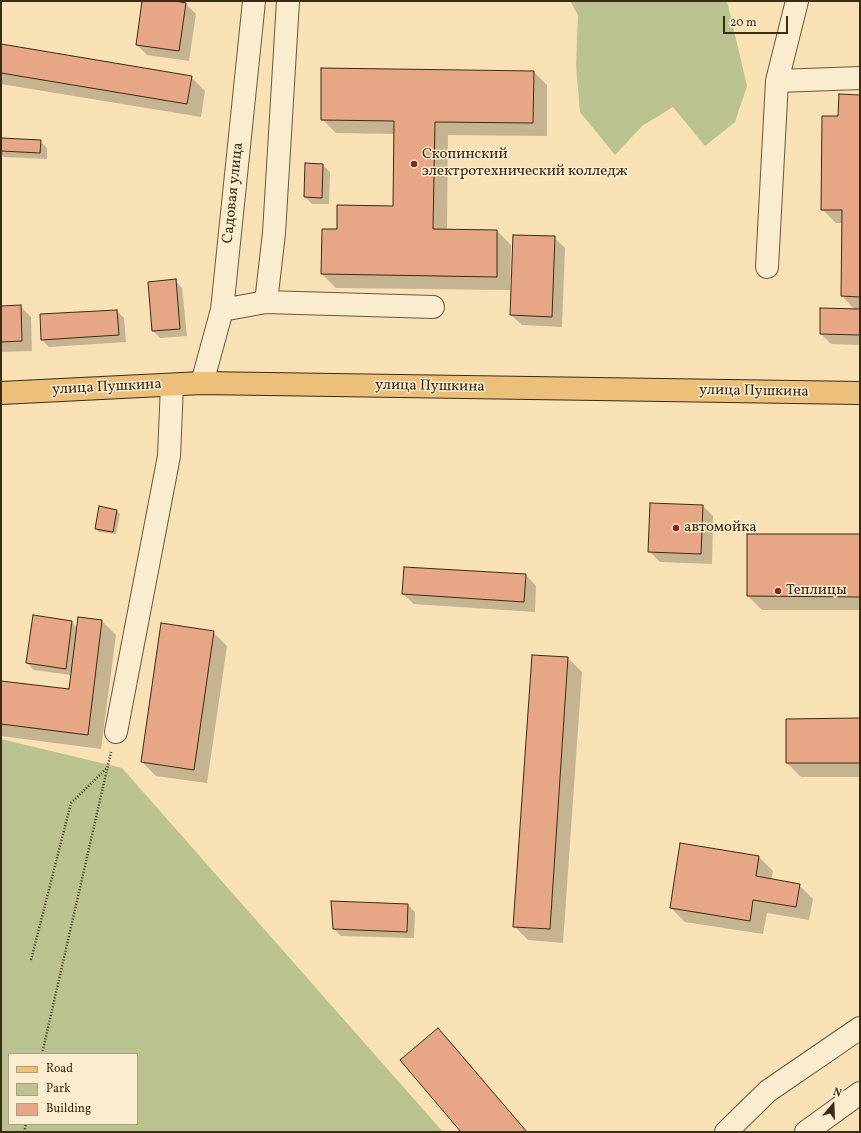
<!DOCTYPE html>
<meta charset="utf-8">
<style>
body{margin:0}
#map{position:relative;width:861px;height:1133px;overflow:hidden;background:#f8e1b4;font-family:Vollkorn,serif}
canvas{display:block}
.frame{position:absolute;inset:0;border:2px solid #3a2b15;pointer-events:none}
.legend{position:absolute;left:8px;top:1053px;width:130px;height:72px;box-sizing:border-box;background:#faecce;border:1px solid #ad9f84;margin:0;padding:5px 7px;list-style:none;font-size:12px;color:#3a2b15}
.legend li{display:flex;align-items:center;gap:8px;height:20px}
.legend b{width:20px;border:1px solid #ad9f84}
.north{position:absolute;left:813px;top:1085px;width:40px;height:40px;-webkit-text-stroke:3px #faecce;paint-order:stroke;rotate:19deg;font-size:11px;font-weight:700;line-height:16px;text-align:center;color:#3a2b15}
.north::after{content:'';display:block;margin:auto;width:14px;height:18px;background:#3a2b15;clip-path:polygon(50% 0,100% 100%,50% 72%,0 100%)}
.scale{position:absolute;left:723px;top:16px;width:65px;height:18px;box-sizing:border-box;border:2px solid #3a2b15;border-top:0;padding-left:5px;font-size:12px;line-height:14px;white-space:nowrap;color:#3a2b15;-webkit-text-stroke:3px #faecce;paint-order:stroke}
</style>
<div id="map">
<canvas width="861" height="1133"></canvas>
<div class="frame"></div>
<ul class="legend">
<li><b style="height:5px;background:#ecc07a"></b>Road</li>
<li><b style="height:11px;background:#bac38f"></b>Park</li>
<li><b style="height:11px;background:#e7a685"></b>Building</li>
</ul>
<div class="north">N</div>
<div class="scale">20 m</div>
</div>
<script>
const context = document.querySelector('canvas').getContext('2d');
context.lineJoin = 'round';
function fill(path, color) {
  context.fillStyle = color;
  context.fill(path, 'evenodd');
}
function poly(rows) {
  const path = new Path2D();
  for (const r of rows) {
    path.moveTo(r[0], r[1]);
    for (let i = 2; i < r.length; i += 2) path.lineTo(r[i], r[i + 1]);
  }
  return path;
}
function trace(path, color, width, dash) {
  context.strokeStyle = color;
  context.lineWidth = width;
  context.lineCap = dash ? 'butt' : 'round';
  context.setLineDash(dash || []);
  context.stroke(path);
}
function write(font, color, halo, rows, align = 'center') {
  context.font = font + ' Vollkorn,serif';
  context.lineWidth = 3;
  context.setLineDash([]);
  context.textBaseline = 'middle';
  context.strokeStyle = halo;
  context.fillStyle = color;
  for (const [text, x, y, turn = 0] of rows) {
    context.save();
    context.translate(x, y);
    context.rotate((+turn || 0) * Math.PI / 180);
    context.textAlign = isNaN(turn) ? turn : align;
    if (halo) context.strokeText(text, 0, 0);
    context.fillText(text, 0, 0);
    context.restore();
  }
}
fill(poly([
 [570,1,727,1,747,86,735,122,705,146,673,107,642,126,615,155,580,112,576,66,578,15],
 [1,739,122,768,443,1132,1,1132],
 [9,1054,137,1054,137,1124,9,1124]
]), '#bac38f');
fill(poly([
 [143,1,169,1,185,3,196,14,189,61,147,55,137,45],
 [1,45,191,77,205,91,201,117,1,84],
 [534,72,547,85,547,136,448,135,447,230,497,231,511,245,510,290,336,288,322,274,338,230,394,207,395,134,336,133,322,119],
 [860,96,860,345,831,344,821,334,855,310,842,296,843,223,836,223,822,209,839,117],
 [1,139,40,141,47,148,47,159,4,157,1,154],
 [323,165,330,172,329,204,312,204,305,197],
 [554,237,565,248,562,327,522,325,511,315],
 [175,280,182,288,187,336,160,338,153,331,149,283],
 [20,306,31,317,32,351,1,352,1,307],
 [117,311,124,318,126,342,49,347,42,340],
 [703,506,713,516,712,564,660,562,649,551],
 [117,511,120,514,116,534,99,532,96,528],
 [860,535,860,610,762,610,748,596],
 [526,575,536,586,535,612,414,604,403,594],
 [102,621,116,635,101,749,1,736,1,682,69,690,71,675,34,670,27,663,72,622,77,628],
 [213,632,227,646,207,783,156,776,142,762],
 [533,656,568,658,582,672,563,943,528,940,514,926],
 [860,719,860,777,801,777,787,763],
 [681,845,759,857,773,871,771,880,799,885,813,899,809,920,767,913,763,934,685,922,671,908],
 [408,905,415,912,414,938,341,936,334,929],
 [438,1030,452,1043,527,1132,462,1132]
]), '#0003');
const building = poly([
 [142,1,175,1,186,3,179,51,136,45,142,1],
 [1,44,192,76,187,104,1,73,1,44],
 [321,68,534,71,533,123,435,122,433,229,497,230,497,277,321,274,322,229,337,229,337,205,393,206,394,121,321,120,321,68],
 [839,94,860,95,860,297,841,296,842,210,821,210,822,116,838,116,839,94],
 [1,138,41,140,40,153,1,151,1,138],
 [305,163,323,164,322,198,304,197,305,163],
 [513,235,555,236,552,317,510,315,513,235],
 [176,279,180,329,152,331,148,282,176,279],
 [21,305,22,341,1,342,1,306,21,305],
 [820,308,860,309,860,335,820,334,820,308],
 [117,310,119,335,41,340,40,314,117,310],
 [650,503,703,505,701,554,648,552,650,503],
 [99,506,117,510,113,532,95,529,99,506],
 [747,534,860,534,860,597,747,596,747,534],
 [404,567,526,574,524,602,402,594,404,567],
 [33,615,72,621,66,669,26,663,33,615],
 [78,617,102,620,88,735,1,724,1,681,69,689,78,617],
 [161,623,214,631,194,770,141,762,161,623],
 [532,655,568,657,550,929,513,927,532,655],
 [860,718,860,763,786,763,786,719,860,718],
 [680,843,759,856,756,876,800,884,796,907,753,900,750,921,670,908,680,843],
 [331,901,408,904,407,932,333,929,331,901],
 [438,1028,527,1132,461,1132,400,1060,438,1028]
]);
fill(building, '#e7a685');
trace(building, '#3a2b15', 1);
const minor = poly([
 [777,81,797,1],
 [767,267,777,81,860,78],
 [266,302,433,307],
 [222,310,266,302,274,233,288,1],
 [202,383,222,310,254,1],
 [116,732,169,456,172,385],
 [726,1132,768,1091,860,1028],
 [806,1132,860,1093]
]);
const major = poly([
 [1,393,202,383,860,393]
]);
trace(minor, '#6a583d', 24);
trace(major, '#3a2b15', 24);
trace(poly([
 [31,960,71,803,107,768],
 [42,1054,111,752],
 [24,1132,26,1124]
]), '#3a2b15', 2.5, [1, 2]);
trace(minor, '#faecce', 22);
trace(major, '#ecc07a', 22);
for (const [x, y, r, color] of [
 [414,164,4,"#8f2418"],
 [676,528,4,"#8f2418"],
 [778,591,4,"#8f2418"]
]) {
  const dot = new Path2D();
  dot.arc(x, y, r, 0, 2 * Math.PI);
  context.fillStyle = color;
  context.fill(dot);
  trace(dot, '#faecce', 1.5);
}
write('15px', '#3a2b15', '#faecce', [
 ["Скопинский",422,155],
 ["электротехнический колледж",422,172],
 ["автомойка",684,528],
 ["Теплицы",786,591]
], 'left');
write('15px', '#3a2b15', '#faecce', [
 ["Садовая улица",234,193,-84],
 ["улица Пушкина",430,387,1],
 ["улица Пушкина",107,388,-3],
 ["улица Пушкина",754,392,1]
]);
</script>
